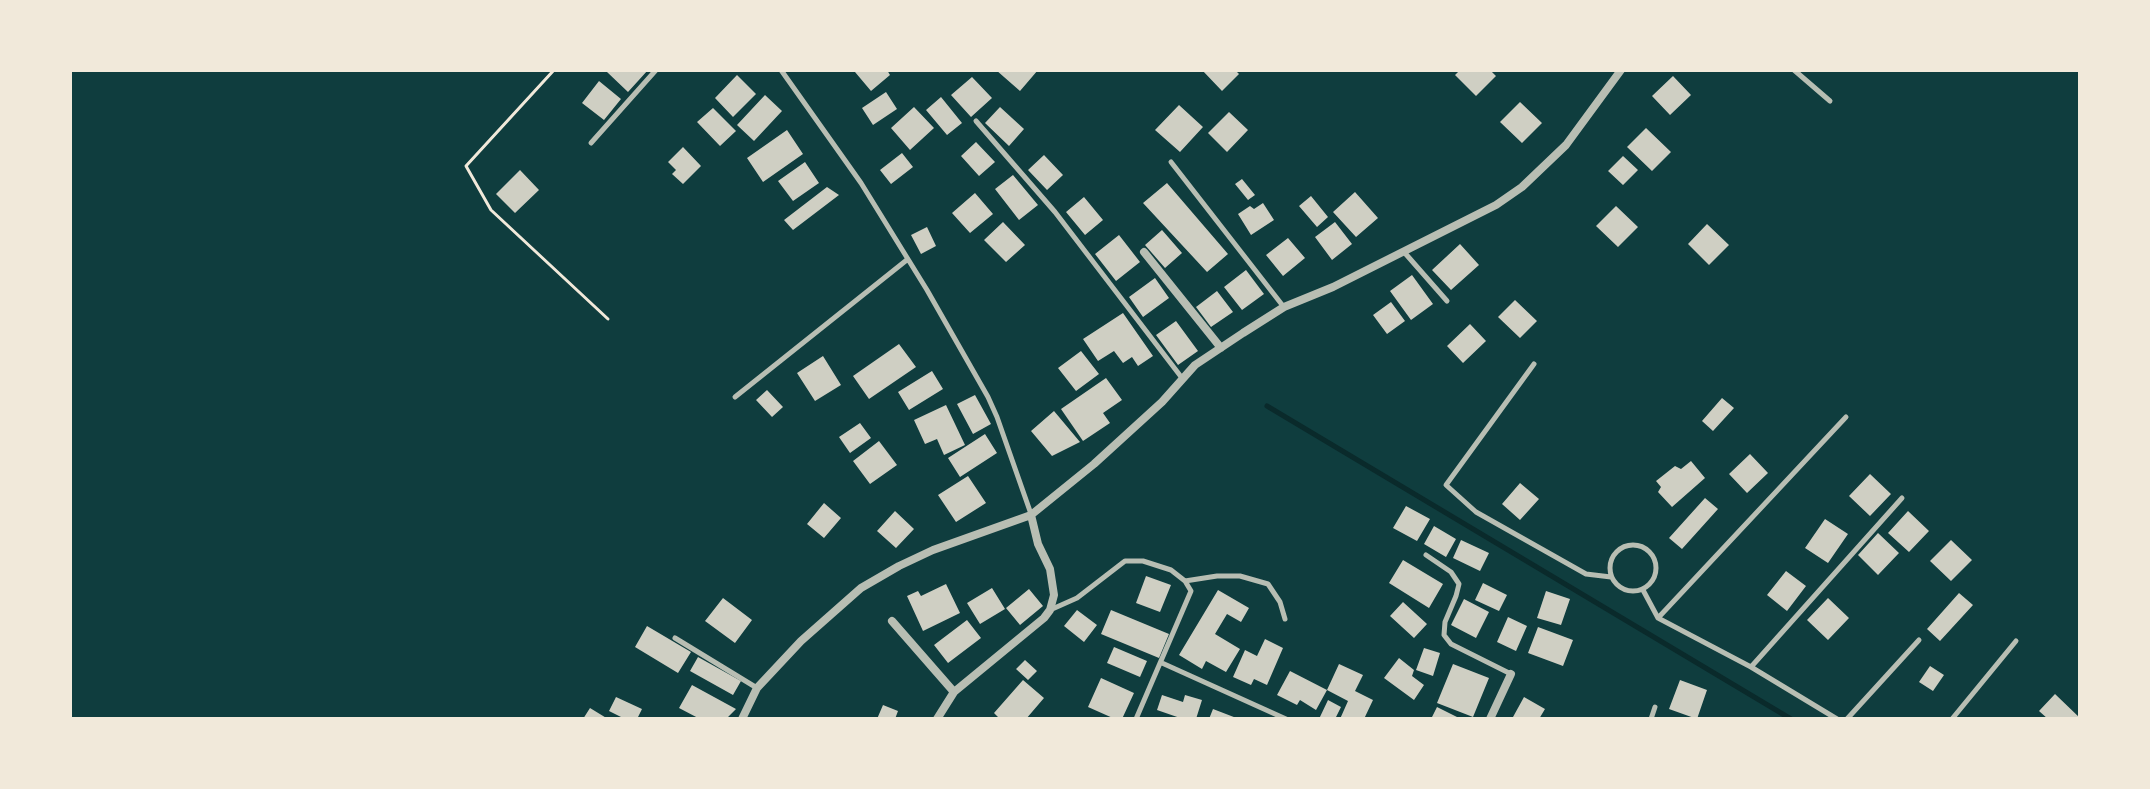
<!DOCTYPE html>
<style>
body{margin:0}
#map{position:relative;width:2150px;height:789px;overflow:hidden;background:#0f3d3e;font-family:"Exo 2",sans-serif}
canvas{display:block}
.frame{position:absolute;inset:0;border:72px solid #f1e9da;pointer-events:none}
</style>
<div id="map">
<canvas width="2150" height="789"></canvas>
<div class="frame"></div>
</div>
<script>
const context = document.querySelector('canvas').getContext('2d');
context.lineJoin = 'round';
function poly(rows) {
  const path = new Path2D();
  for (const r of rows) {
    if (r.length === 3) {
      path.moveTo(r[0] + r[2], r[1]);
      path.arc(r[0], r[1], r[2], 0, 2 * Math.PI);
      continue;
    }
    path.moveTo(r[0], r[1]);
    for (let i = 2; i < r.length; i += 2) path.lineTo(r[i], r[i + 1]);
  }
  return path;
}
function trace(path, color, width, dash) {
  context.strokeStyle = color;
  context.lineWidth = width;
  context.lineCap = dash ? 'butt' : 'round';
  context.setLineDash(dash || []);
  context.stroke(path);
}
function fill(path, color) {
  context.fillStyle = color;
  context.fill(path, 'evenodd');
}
trace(poly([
 [1267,406,1791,719]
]), '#0a2a2b', 5);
fill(poly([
 [609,70,648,70,628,92,607,72],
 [858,70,887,70,890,75,871,91,855,72],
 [996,70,1038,70,1020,91],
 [1202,70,1235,70,1239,74,1222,91],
 [1460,70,1490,70,1496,76,1476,96,1455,75],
 [737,75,756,94,733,117,715,98],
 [1673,76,1691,95,1670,115,1652,96],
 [972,77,992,98,971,117,951,95],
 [599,81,621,99,604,120,582,103],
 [886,92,897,109,873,125,862,108],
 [765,95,782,111,754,141,737,125],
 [941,97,962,123,947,135,926,110],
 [1520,102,1542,123,1522,143,1500,122],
 [1179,105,1203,127,1180,152,1155,130],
 [914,107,934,128,910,150,891,128],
 [1000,107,1024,129,1009,146,985,123],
 [713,108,736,131,720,146,697,122],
 [1229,112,1248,130,1227,152,1208,133],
 [1646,128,1671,152,1652,171,1627,147],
 [787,130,803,154,763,182,747,158],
 [976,142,995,162,979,176,961,156],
 [683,147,701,166,683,184,672,174,676,170,668,162],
 [902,153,913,167,891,184,880,170],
 [1044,155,1063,175,1047,190,1028,170],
 [1623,156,1638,170,1623,185,1608,171],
 [805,162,819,183,793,201,778,181],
 [520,170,539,190,515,213,496,194],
 [1013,175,1038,205,1019,220,995,189],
 [1242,179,1255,195,1248,200,1235,184],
 [1167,183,1228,254,1207,272,1143,203],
 [827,187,839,195,793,230,784,220],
 [1355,192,1378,218,1356,237,1333,212],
 [975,193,993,214,970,233,952,213],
 [1311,196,1328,217,1317,227,1299,206],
 [1084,197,1103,220,1085,235,1066,212],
 [1263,203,1274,220,1251,235,1238,214,1250,206,1254,209],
 [1616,206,1638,227,1618,247,1596,226],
 [1003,222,1025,245,1006,262,984,240],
 [1335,222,1352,244,1332,260,1315,237],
 [1707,224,1729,245,1709,265,1688,244],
 [927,227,936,246,921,254,911,235],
 [1162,230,1182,253,1165,268,1145,245],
 [1119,235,1140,262,1116,281,1095,254],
 [1288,238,1305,258,1283,276,1266,255],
 [1460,244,1479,265,1451,290,1432,270],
 [1246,270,1264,294,1242,310,1224,287],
 [1412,275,1433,304,1411,320,1390,291],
 [1155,278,1169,298,1143,317,1129,297],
 [1217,291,1233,312,1211,327,1196,307],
 [1515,300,1537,321,1520,338,1498,317],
 [1391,302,1405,321,1387,334,1373,315],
 [1123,313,1153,356,1138,366,1132,357,1123,363,1114,351,1098,361,1083,339],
 [1176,321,1198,351,1178,365,1156,335],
 [1470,324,1486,341,1463,363,1447,346],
 [899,344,916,367,869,399,853,376],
 [1081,351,1099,374,1076,391,1058,368],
 [823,356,841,385,815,401,797,373],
 [932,371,943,389,909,410,898,392],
 [1106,378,1122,400,1103,413,1110,423,1083,441,1061,409],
 [767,390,783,407,772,417,756,400],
 [975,395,991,424,973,434,957,404],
 [1722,398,1734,408,1713,431,1702,421],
 [946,405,965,445,944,455,937,439,925,444,914,420],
 [1054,411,1080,442,1052,456,1031,431],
 [860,423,871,438,850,453,839,437],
 [985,434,997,453,960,477,948,458],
 [879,441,897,465,870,484,853,461],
 [1750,454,1768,473,1747,493,1729,474],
 [1691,461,1705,478,1672,507,1658,492,1661,487,1656,481,1675,466,1681,469],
 [1870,474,1891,494,1870,516,1849,496],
 [968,476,986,503,956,522,938,495],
 [1520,483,1539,499,1520,520,1502,504],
 [1705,498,1718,509,1682,549,1669,538],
 [824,503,841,518,824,538,807,524],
 [1406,506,1430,519,1417,541,1393,528],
 [895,511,914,529,896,548,877,531],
 [1908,511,1929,531,1909,552,1888,533],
 [1825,519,1848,534,1828,563,1805,548],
 [1434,526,1456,539,1446,557,1424,544],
 [1878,533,1899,553,1878,575,1858,555],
 [1461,540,1489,553,1480,571,1453,558],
 [1951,540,1972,560,1951,581,1930,561],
 [1403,560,1443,584,1429,608,1389,583],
 [1786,571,1806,586,1787,611,1767,595],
 [1146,576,1171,585,1160,612,1136,603],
 [1483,583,1507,595,1499,611,1475,600],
 [946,584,960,613,923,631,907,596,918,591,921,596],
 [992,588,1005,609,980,624,967,603],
 [1029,589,1043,606,1020,625,1006,608],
 [1218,590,1249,608,1241,622,1227,614,1215,634,1240,649,1226,672,1206,661,1202,669,1179,655],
 [1546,591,1570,599,1561,625,1537,618],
 [1959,593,1973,605,1940,641,1927,629],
 [723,598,752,620,735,643,705,621],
 [1828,598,1849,618,1828,640,1807,620],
 [1464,599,1489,612,1476,638,1451,625],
 [1403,602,1427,624,1414,638,1390,616],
 [1077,610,1097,625,1084,642,1064,626],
 [1111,610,1169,634,1159,658,1101,634],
 [1508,617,1527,626,1516,651,1497,642],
 [967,620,981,638,948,663,934,645],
 [647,626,691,652,678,673,635,647],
 [1538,627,1573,640,1563,666,1528,653],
 [1265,639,1283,648,1267,685,1254,679,1251,685,1233,677,1245,650,1257,656],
 [1114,647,1147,661,1140,677,1107,663],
 [1424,648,1440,653,1433,676,1416,670],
 [698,657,741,681,733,695,690,671],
 [1399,658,1414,670,1412,676,1424,685,1414,700,1384,678],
 [1025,660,1037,671,1028,680,1016,669],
 [1339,664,1363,675,1355,691,1373,700,1364,719,1340,719,1348,701,1327,690],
 [1453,664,1489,678,1473,717,1437,703],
 [1930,666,1944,675,1933,691,1919,682],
 [1290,671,1327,690,1316,710,1300,700,1297,705,1277,695],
 [1101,678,1134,693,1122,719,1115,719,1088,707],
 [1023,680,1044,698,1026,719,1000,719,994,713],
 [1680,680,1707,690,1697,719,1669,709],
 [692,685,736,709,726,719,718,717,717,719,700,719,679,708],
 [2055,694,2080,718,2080,719,2048,719,2039,711],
 [1162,695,1183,702,1185,695,1202,700,1196,719,1183,719,1157,710],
 [616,697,642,709,637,719,625,719,609,711],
 [1524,697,1545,709,1539,719,1513,717],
 [1328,700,1341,707,1335,719,1319,719],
 [883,705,898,711,895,719,877,719],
 [1437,707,1461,719,1431,719],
 [590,708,608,719,583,719],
 [1213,709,1239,719,1209,719]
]), '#cfcfc3');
trace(poly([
 [554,70,466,166,491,210,608,319]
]), '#f1e9da', 3);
trace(poly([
 [781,70,861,183,927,290,988,397,997,417,1031,514],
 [1794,70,1830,101],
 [976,121,1055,212,1182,378],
 [591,143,656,70],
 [1171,162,1283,306],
 [1404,252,1447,301],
 [1534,364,1446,485,1476,512,1586,574,1611,577],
 [735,397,908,259],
 [1633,568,23],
 [1426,555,1451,572,1459,584,1456,596,1445,622,1444,635,1451,644,1511,674],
 [1185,581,1217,576,1240,576,1268,584,1280,602,1285,619],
 [1643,590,1658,618],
 [1050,610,1077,598,1125,561,1143,561,1171,570,1185,581,1191,591,1136,719],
 [1658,618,1846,417],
 [1658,618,1751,667,1837,719],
 [675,638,757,688],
 [1162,663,1286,719],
 [1751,667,1902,498],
 [1651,719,1655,707],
 [1847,719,1919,640],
 [1952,719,2016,641]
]), '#b8beb3', 5);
trace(poly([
 [1144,252,1221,348],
 [892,621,954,692],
 [742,719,757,688,801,641,861,588,899,566,933,550,1031,515,1094,464,1162,402,1195,365,1243,333,1284,307,1333,287,1496,205,1522,187,1566,145,1621,70],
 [937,719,954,692,1044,618,1050,610,1054,595,1050,569,1038,544,1031,515],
 [1490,719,1511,674]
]), '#b8beb3', 8);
</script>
